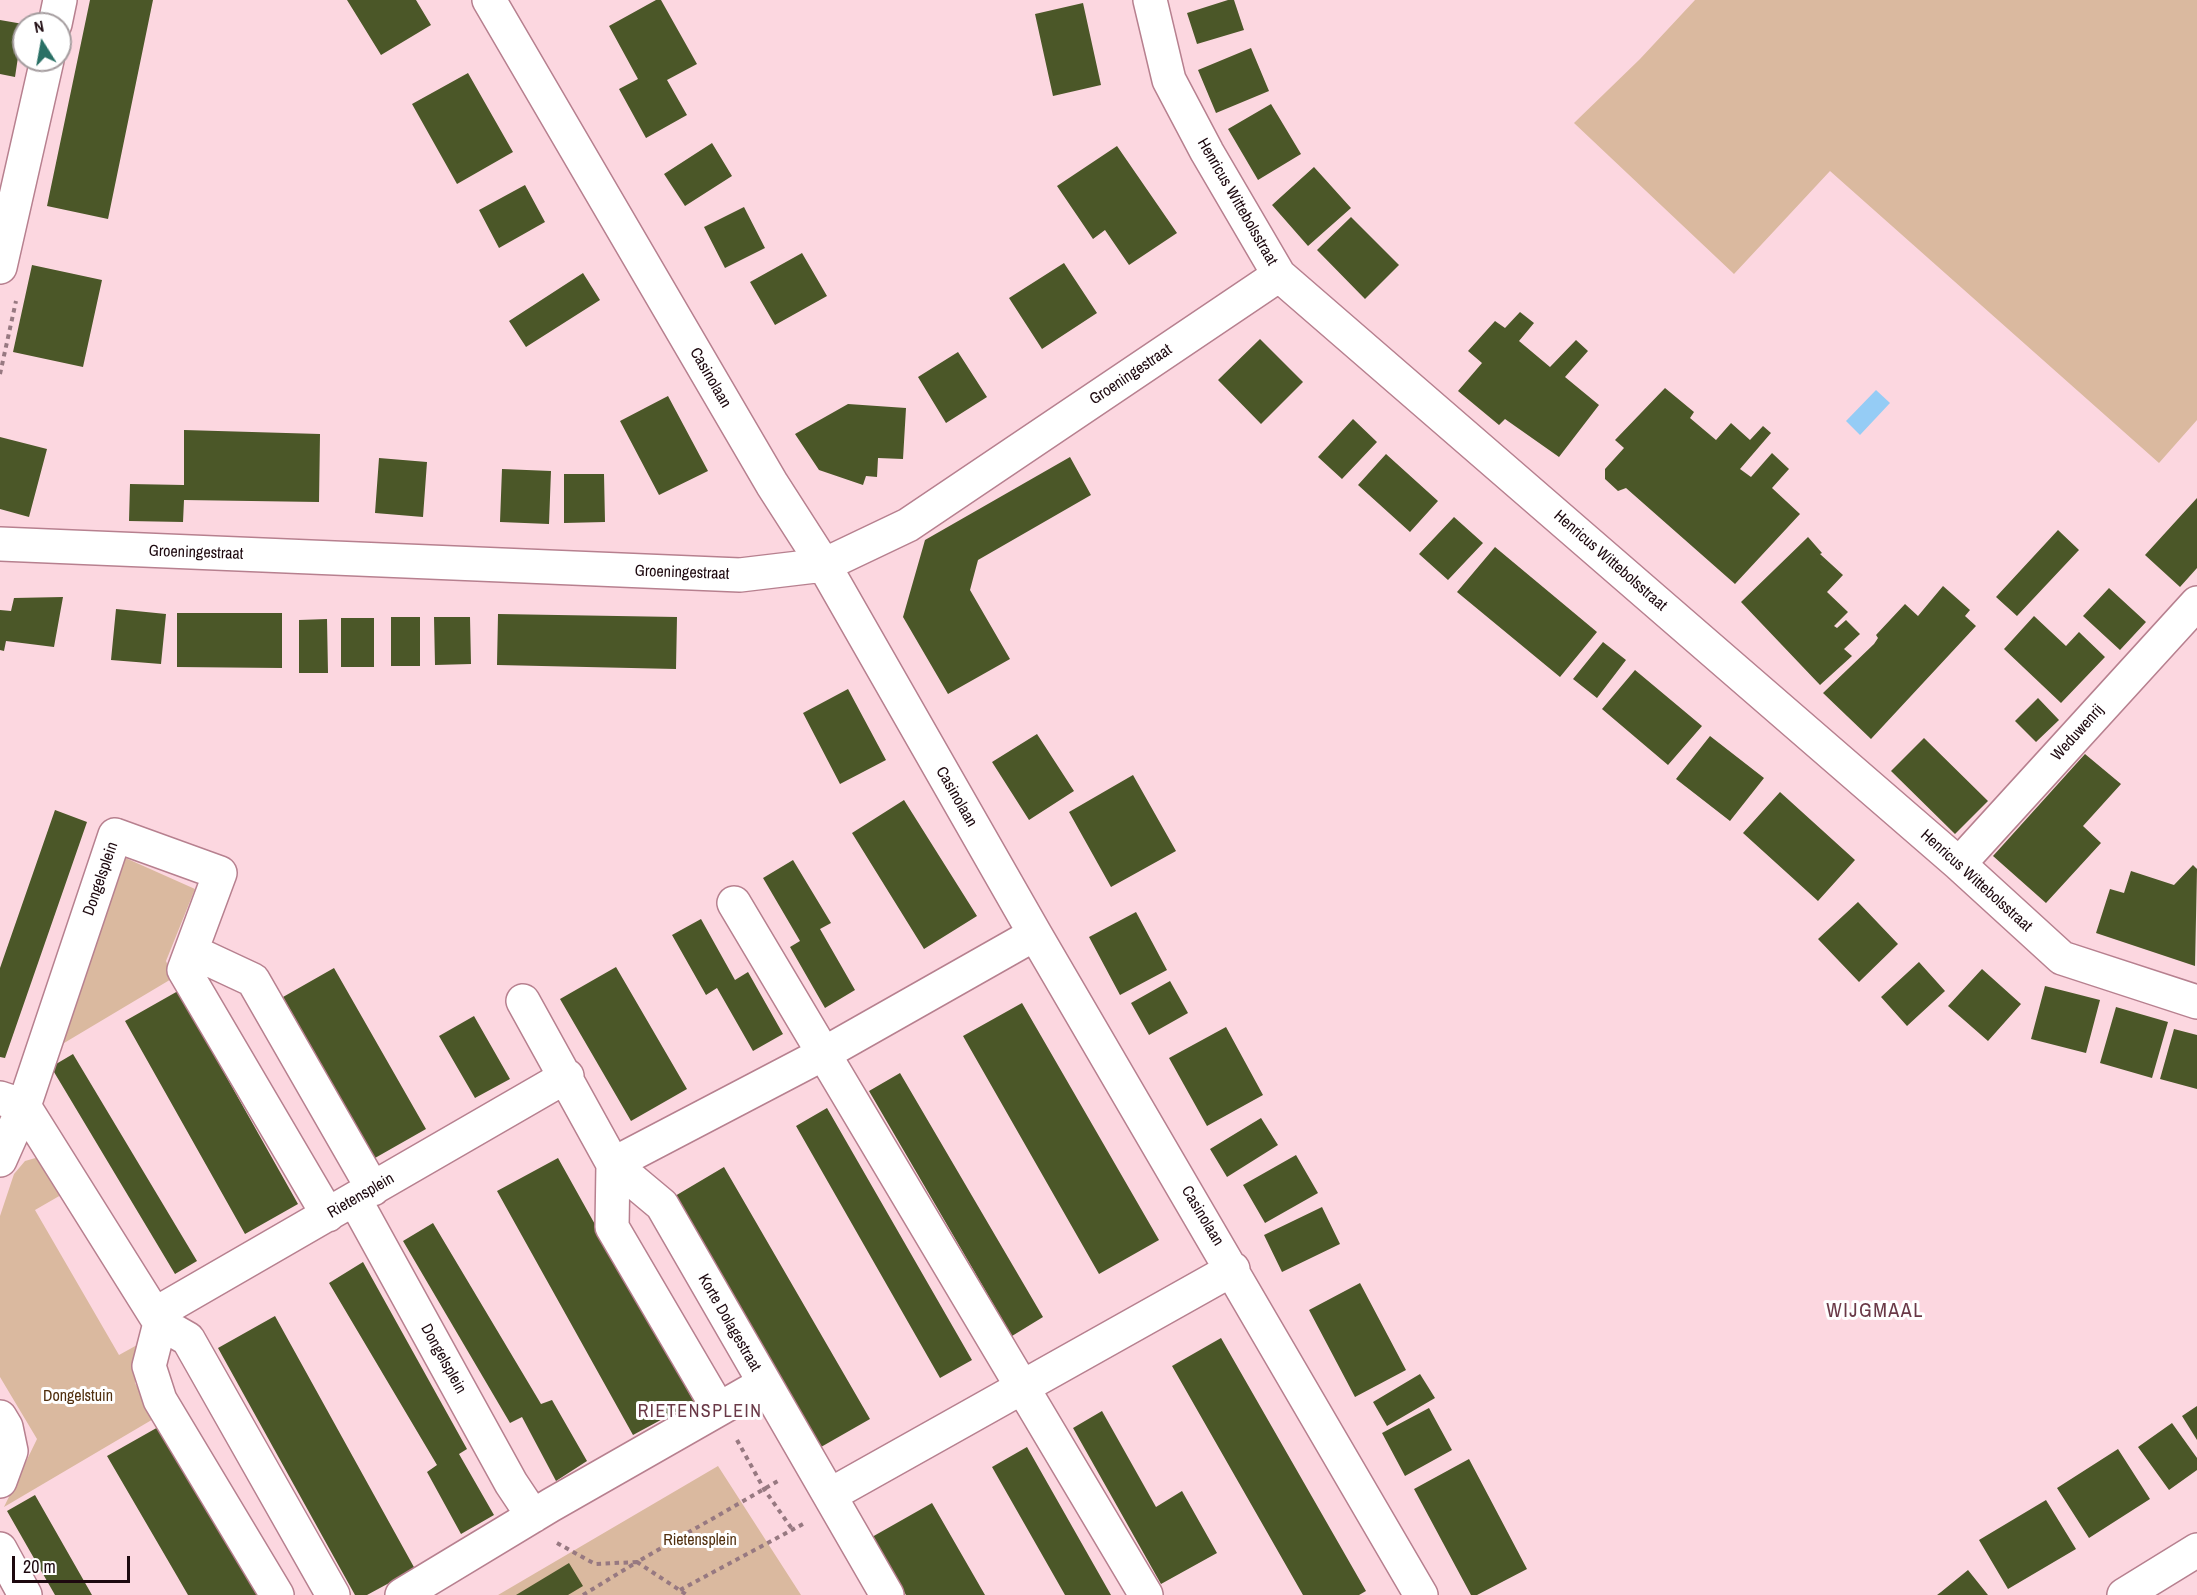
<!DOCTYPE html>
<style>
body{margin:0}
#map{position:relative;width:2197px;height:1595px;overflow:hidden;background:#fcd7e0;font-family:"Archivo Narrow",sans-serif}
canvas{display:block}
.north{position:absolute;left:12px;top:12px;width:60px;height:60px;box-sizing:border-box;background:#fff;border:2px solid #a59d9f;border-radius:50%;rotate:349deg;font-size:16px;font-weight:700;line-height:24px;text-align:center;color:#1d090f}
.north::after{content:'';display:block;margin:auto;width:21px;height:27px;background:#297065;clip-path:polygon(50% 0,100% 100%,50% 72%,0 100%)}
.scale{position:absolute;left:12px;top:1556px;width:118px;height:27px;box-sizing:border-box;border:3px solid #1d090f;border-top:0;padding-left:8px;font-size:18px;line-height:21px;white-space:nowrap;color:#1d090f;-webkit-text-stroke:4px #fff;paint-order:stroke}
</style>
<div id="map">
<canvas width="2197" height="1595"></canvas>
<div class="north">N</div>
<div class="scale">20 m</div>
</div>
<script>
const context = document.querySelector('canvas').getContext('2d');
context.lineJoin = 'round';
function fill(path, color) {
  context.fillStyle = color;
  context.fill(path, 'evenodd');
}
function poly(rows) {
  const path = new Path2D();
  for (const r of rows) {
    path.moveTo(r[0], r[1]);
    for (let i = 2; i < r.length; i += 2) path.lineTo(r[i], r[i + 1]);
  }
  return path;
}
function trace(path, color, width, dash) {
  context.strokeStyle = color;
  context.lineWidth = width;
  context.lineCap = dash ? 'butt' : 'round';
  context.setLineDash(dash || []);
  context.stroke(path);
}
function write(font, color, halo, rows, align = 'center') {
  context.font = font + ' "Archivo Narrow",sans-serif';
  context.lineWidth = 6;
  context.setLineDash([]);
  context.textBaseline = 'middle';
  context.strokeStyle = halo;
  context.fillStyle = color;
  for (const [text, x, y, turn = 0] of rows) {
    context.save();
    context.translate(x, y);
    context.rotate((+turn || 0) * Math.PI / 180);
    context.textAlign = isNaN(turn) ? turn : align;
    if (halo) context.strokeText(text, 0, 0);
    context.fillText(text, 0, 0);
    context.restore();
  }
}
fill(poly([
 [1695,0,2197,0,2197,420,2159,463,1830,171,1734,274,1574,123,1640,59],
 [121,856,195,889,166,961,173,978,49,1052],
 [39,1157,61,1195,35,1210,119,1355,148,1339,135,1383,155,1418,4,1507,37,1439,0,1377,0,1216,14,1174,25,1161],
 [718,1466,801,1595,498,1595]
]), '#dab99f');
fill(poly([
 [1876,390,1890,403,1860,435,1846,421]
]), '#95ccf5');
fill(poly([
 [90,0,153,0,108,219,47,206],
 [347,0,416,0,431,25,381,55],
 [656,0,661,0,697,64,667,80,687,115,646,138,619,89,638,79,609,26],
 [1228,0,1234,0,1244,30,1197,44,1187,13],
 [1083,3,1101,85,1053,96,1035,14],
 [0,20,23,24,15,77,0,74],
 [1251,48,1269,91,1216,113,1198,70],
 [468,73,513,152,457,184,412,104],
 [1271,104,1301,154,1258,180,1228,129],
 [712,143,732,176,685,206,664,174],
 [1117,146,1177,233,1129,265,1105,230,1093,239,1057,186],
 [1314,167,1351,208,1308,246,1272,205],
 [525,185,545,222,499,248,479,210],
 [744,207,765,248,725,268,704,227],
 [1351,217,1399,265,1365,299,1317,250],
 [802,253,827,296,775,325,750,282],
 [1064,263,1097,313,1042,349,1009,298],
 [32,265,102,280,83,367,13,352],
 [583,273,600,300,526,347,509,321],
 [1520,312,1534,323,1519,341,1550,367,1576,340,1588,351,1565,377,1599,405,1559,457,1505,419,1499,425,1458,391,1482,363,1468,351,1495,321,1505,328],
 [1260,339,1303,382,1261,424,1218,380],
 [958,352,987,397,946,423,918,377],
 [1665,388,1694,412,1690,418,1716,440,1731,423,1750,440,1763,426,1771,433,1740,469,1751,477,1772,453,1789,469,1772,488,1800,514,1735,584,1626,488,1618,491,1605,479,1605,469,1624,448,1615,440],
 [668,396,708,471,659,495,620,421],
 [848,404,906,408,903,459,878,458,877,477,866,476,863,485,819,470,795,434],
 [1353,419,1377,442,1342,479,1318,457],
 [184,430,320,434,319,502,184,500,183,522,129,521,130,484,184,485],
 [0,437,47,449,29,517,0,509],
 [1386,454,1438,501,1410,532,1358,485],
 [1070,457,1091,495,978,560,970,590,1010,659,948,694,903,617,925,540],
 [379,458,427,462,423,517,375,513],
 [502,469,551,471,549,524,500,522],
 [564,474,604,474,605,522,564,523],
 [2197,498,2197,568,2180,587,2145,555],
 [1454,517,1483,543,1448,580,1419,554],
 [2058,530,2079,550,2017,616,1996,597],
 [1808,537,1822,553,1820,554,1843,575,1827,592,1848,612,1834,626,1837,628,1846,620,1860,634,1844,649,1852,656,1820,685,1741,602],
 [1495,547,1597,632,1560,677,1457,592],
 [1943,586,1970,610,1965,616,1976,626,1871,739,1823,693,1874,644,1878,638,1876,635,1905,604,1918,616],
 [2109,588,2146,622,2120,650,2083,616],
 [63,597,54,647,6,641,4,651,0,650,0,610,11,611,14,598],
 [116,609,166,614,161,664,111,660],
 [177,613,282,613,282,668,177,667],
 [498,614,677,617,676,669,497,665],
 [2034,616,2066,646,2079,632,2105,657,2061,703,2004,649],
 [391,617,420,617,420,666,391,666],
 [434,617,470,617,471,664,435,665],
 [341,618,374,618,374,667,341,667],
 [327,619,328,673,299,673,299,620],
 [1603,642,1626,660,1597,698,1573,679],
 [1635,670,1702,726,1668,765,1602,709],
 [848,689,886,760,840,784,803,713],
 [2038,698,2059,720,2036,742,2015,721],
 [1037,734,1074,791,1029,820,992,762],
 [1710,736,1764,778,1730,821,1676,779],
 [1924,738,1988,801,1955,834,1891,771],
 [2085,754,2121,784,2083,826,2101,843,2046,903,1993,856],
 [1133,775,1176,851,1111,887,1069,812],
 [1780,792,1855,860,1818,901,1743,833],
 [904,800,977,916,924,949,852,833],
 [55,810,87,822,5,1058,0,1057,0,968],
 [793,860,831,923,820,929,855,990,825,1008,790,947,800,941,763,878],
 [2193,865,2197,869,2195,966,2096,933,2110,889,2124,893,2131,871,2174,885],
 [1858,902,1898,944,1859,982,1818,939],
 [1136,912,1167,970,1120,995,1089,937],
 [701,919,735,980,748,972,783,1034,753,1051,717,988,706,995,672,935],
 [1919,962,1945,991,1907,1026,1881,997],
 [616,967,687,1089,631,1121,560,999],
 [334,968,426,1129,375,1158,283,997],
 [1982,969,2021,1004,1988,1041,1948,1006],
 [1170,981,1188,1013,1149,1035,1131,1003],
 [2045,986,2100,1000,2086,1053,2031,1039],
 [178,991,298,1204,245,1234,125,1021],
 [1022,1003,1159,1240,1099,1274,963,1036],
 [2116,1007,2168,1022,2152,1078,2100,1063],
 [474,1016,510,1079,475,1098,439,1036],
 [1226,1027,1263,1095,1207,1126,1169,1058],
 [2174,1029,2197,1035,2197,1089,2160,1079],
 [73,1054,197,1261,175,1274,51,1067],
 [900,1073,1043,1317,1012,1336,869,1091],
 [827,1108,972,1360,940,1378,796,1126],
 [1261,1118,1278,1145,1227,1177,1210,1149],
 [1296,1155,1318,1193,1265,1223,1243,1185],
 [558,1158,694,1402,633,1435,497,1191],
 [724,1167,870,1419,821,1447,675,1196],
 [1322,1207,1340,1244,1282,1272,1264,1235],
 [433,1223,541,1404,552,1400,587,1461,556,1481,522,1417,510,1423,403,1241],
 [363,1262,467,1449,459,1454,494,1515,461,1534,427,1472,437,1465,329,1283],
 [1360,1283,1406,1370,1355,1397,1309,1310],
 [275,1316,415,1569,367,1595,355,1595,218,1348],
 [1221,1338,1366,1591,1359,1595,1303,1595,1172,1366],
 [1420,1374,1435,1398,1387,1426,1373,1402],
 [2197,1406,2197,1440,2182,1416],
 [1429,1408,1452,1450,1405,1476,1382,1433],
 [1102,1411,1156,1507,1182,1491,1217,1553,1161,1584,1073,1428],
 [2172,1423,2197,1458,2197,1470,2169,1490,2138,1447],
 [160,1426,258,1595,188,1595,177,1576,107,1456],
 [1027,1447,1111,1595,1065,1595,992,1467],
 [2118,1449,2150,1499,2089,1538,2057,1488],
 [1469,1459,1527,1569,1477,1595,1471,1595,1414,1489],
 [35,1495,92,1595,55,1595,7,1511],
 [2046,1500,2076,1549,2008,1589,1979,1540],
 [932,1503,985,1595,906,1595,872,1537],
 [569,1563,583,1586,568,1595,516,1595],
 [1968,1570,1988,1595,1937,1595,1941,1592]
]), '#4b5728');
const street = poly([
 [489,0,772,484,824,565,1035,934,1421,1595],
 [1150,0,1169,80,1207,152,1279,275,1959,864,2062,958,2197,1002],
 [0,544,740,575,824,565,908,525,1279,275],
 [1959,864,2197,603],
 [734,903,1146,1595],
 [193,952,253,980,373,1189],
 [523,1001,613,1164,662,1205,887,1595],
 [0,1098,24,1106,160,1323,188,1339,333,1595],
 [0,1160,24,1106,115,835,220,873,184,970,328,1215],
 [613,1164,825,1053,1035,934],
 [613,1164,612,1227,718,1408],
 [355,1200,511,1483,533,1516],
 [155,1314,567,1076],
 [160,1323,149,1366,160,1400,277,1595],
 [0,1417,6,1427,11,1451,0,1481],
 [830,1495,1233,1269],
 [0,1549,25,1595],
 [402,1595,551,1505,763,1384]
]);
const secondary = poly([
 [55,24,60,0],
 [0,267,47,60],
 [2124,1595,2197,1550]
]);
trace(street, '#b7808f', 36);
trace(secondary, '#b7808f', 36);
trace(poly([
 [0,374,16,301],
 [737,1440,764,1489,792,1529],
 [557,1543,595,1564,637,1562,778,1481],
 [680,1590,803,1524],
 [583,1595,637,1562,687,1595]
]), '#977981', 4, [4.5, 4.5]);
trace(street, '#fff', 33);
trace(secondary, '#fff', 33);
write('16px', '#1d090f', '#fff', [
 ["Henricus Wittebolsstraat",1237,202,60],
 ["Groeningestraat",1131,375,-34],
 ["Casinolaan",710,378,60],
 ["Groeningestraat",196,553,2],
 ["Henricus Wittebolsstraat",1610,561,41],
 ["Groeningestraat",682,573,2],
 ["Weduwenrij",2078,733,-48],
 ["Casinolaan",956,797,60],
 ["Dongelsplein",101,879,-71],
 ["Henricus Wittebolsstraat",1976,881,42],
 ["Rietensplein",361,1196,-30],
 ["Casinolaan",1202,1216,59],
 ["Korte Dolagestraat",729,1323,60],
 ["Dongelsplein",443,1359,61]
]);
write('16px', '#502f0e', '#fff', [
 ["Dongelstuin",78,1397],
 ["Rietensplein",700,1541]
]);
context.letterSpacing = '1.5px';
write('18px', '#6a3947', '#fff', [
 ["RIETENSPLEIN",700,1412]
]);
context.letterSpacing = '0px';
context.letterSpacing = '1.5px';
write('20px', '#6a3947', '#fff', [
 ["WIJGMAAL",1875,1312]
]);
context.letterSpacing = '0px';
</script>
